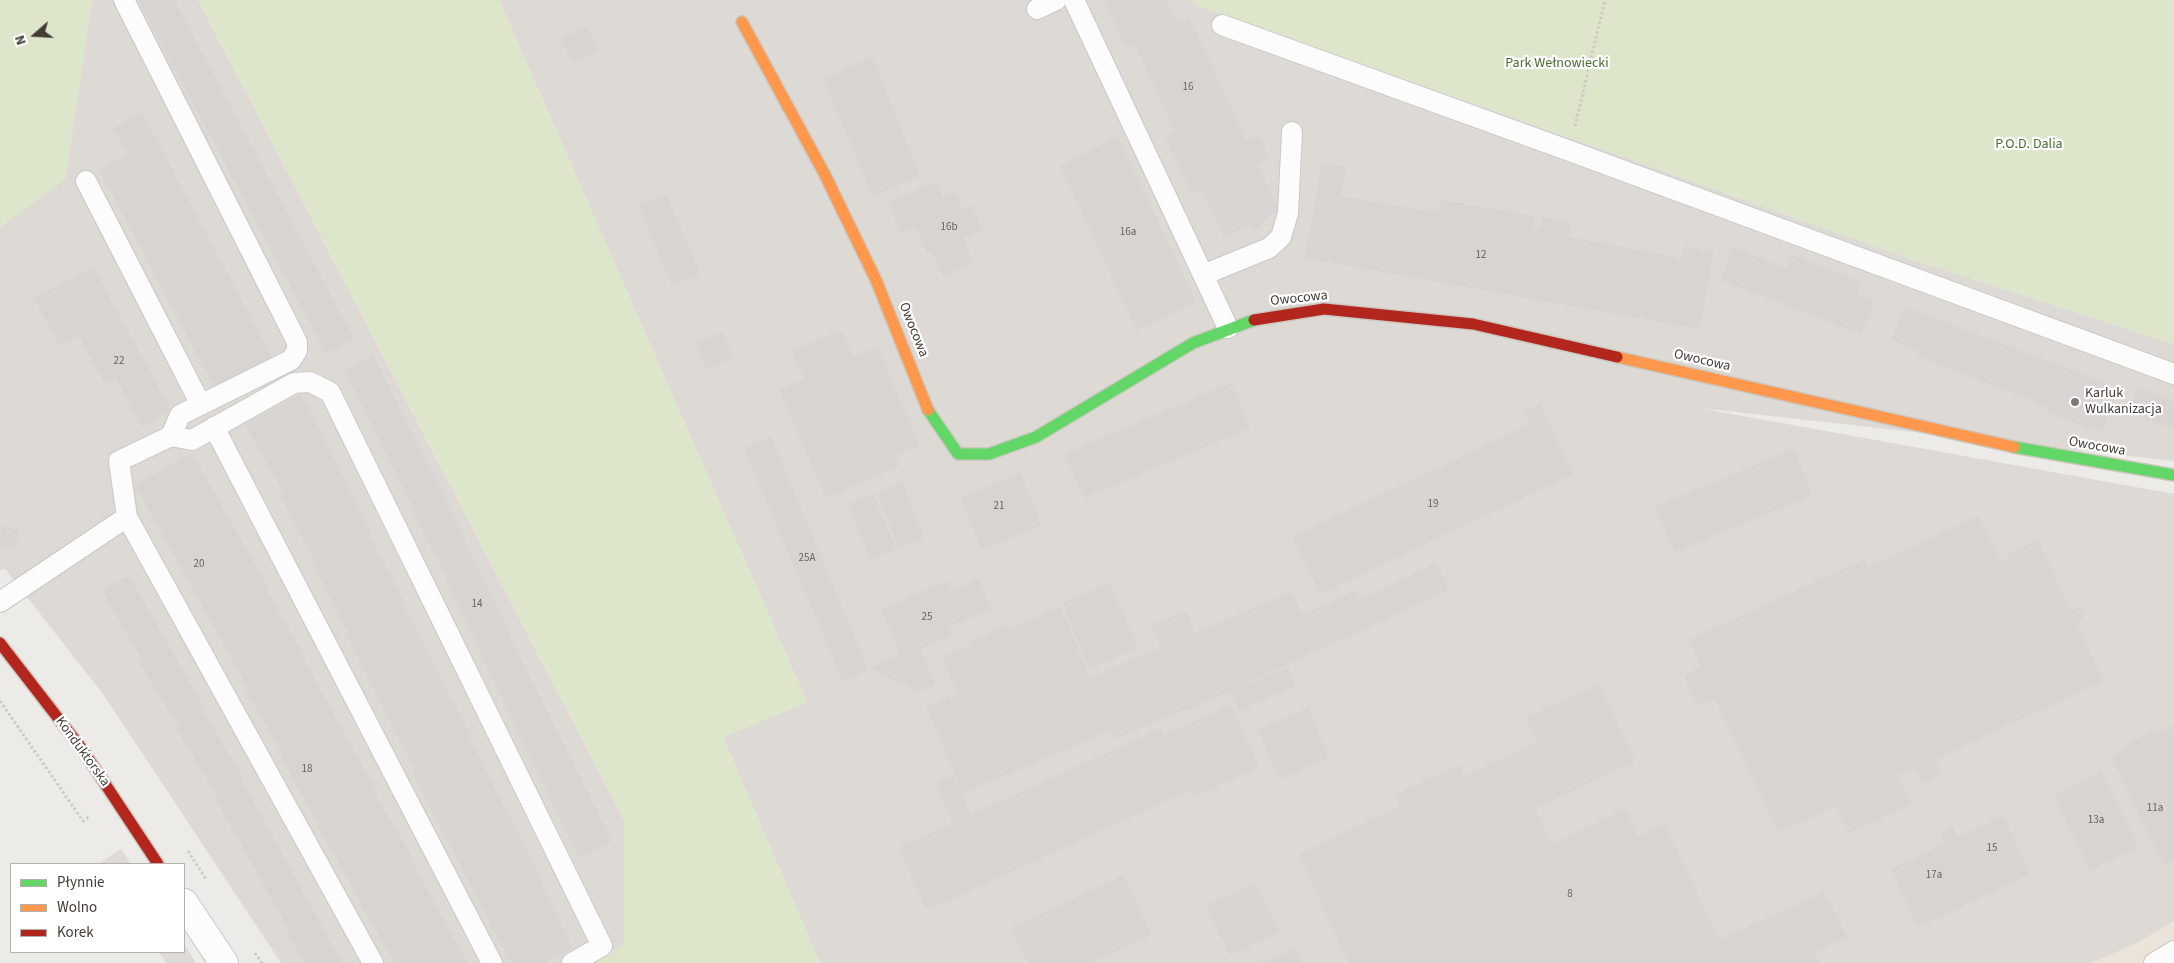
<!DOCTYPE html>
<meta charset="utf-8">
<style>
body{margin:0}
#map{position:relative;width:2174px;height:963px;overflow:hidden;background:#edebe8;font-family:"Source Sans 3",sans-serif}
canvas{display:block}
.legend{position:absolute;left:10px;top:863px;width:175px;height:90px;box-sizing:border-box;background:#fff;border:1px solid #b3b1ae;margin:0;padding:6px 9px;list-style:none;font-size:15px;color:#423c35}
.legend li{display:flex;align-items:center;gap:10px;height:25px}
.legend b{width:25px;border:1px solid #b3b1ae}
.north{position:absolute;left:10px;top:10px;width:50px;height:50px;-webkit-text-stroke:4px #fff;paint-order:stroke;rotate:251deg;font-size:14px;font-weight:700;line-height:20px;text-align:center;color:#423c35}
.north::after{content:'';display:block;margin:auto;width:18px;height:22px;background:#423c35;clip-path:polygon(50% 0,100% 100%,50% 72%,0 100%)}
</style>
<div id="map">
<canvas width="2174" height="963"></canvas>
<ul class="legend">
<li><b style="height:6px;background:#63d668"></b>Płynnie</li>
<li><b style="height:6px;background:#ff974d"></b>Wolno</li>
<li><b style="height:6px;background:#b3261e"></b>Korek</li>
</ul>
<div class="north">N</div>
</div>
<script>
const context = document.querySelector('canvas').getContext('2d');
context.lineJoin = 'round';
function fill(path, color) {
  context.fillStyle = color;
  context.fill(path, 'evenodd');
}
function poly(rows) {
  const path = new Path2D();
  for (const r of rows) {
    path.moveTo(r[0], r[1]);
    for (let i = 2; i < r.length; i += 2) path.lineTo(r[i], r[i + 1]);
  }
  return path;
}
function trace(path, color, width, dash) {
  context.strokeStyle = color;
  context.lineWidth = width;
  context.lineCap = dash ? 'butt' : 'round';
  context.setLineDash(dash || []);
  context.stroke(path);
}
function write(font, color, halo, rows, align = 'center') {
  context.font = font + ' "Source Sans 3",sans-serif';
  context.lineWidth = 4.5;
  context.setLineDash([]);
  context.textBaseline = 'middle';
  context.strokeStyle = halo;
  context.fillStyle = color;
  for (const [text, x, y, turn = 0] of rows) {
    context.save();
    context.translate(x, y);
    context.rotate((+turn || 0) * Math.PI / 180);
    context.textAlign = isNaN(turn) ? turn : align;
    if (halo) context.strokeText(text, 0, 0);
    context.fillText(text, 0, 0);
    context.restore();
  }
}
fill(poly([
 [2174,921,2174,963,2092,963,2137,943]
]), '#ece3d9');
fill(poly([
 [92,0,198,0,624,820,624,945,592,963,281,963,103,694,5,569,0,570,0,227,65,179],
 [499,0,1193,0,1196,5,1914,260,2174,344,2174,461,1699,408,2174,494,2174,921,2137,943,2092,963,820,963,723,737,807,702]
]), '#dddad6');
fill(poly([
 [0,0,92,0,65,179,0,227],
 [198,0,499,0,807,702,723,737,820,963,592,963,624,945,624,820],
 [1193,0,2174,0,2174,344,1914,260,1196,5]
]), '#dde6ca');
fill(poly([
 [121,849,131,864,101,864,100,863],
 [184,944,196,963,166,963,159,952,184,952]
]), '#dddad8');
fill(poly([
 [138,0,174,0,354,339,326,353],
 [1104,0,1166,0,1177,23,1126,47],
 [1189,18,1247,142,1259,136,1269,158,1257,164,1279,211,1269,216,1259,227,1252,230,1249,225,1224,237,1202,189,1192,194,1165,136,1175,131,1135,44],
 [587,26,598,51,573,63,561,38],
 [872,57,920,176,873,196,823,79],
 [142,113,272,358,215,388,99,169,128,154,113,128],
 [1118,137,1196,302,1137,330,1060,165],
 [1322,163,1346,167,1341,196,1438,213,1441,200,1534,216,1531,230,1540,231,1542,217,1571,222,1569,237,1682,258,1684,246,1714,252,1699,329,1305,258],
 [937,182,943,197,955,192,962,210,972,205,982,230,963,238,973,263,943,276,932,251,927,253,916,226,901,233,888,202],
 [666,194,700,273,672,285,639,206],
 [1733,248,1786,268,1792,255,1861,282,1857,295,1874,302,1861,334,1721,280],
 [93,267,171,410,142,427,116,378,105,384,79,336,60,346,34,298],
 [1905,307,2109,384,2108,386,2118,390,2102,431,2089,425,2088,428,2047,412,2049,407,1917,356,1919,351,1891,340],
 [841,330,853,358,877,347,919,445,895,455,899,466,826,498,779,389,804,379,792,351],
 [722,332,733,358,706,369,695,343],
 [373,356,443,494,475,563,510,633,508,634,515,648,612,841,579,857,511,719,512,717,478,649,480,648,445,578,447,577,412,510,414,509,345,371],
 [1231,383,1250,428,1084,498,1065,454],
 [2138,387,2174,401,2174,429,2128,412],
 [301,394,372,534,369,535,405,603,403,604,473,741,471,742,541,878,539,879,572,948,542,963,511,963,419,786,413,771,415,770,346,633,348,632,314,565,316,563,280,495,284,493,245,424],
 [1540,404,1573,474,1320,594,1292,537,1530,424,1524,412],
 [771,437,868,670,843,681,744,448],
 [1794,449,1812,495,1675,552,1655,507],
 [192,453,268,588,266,589,304,655,302,656,376,791,374,792,413,859,411,860,467,963,392,963,393,960,355,893,356,892,317,826,319,825,281,758,284,756,245,689,248,688,135,485],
 [1020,473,1042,525,982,550,961,499],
 [902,482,924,537,899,548,877,493],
 [873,494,896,549,871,559,848,505],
 [1979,516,2001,561,2010,557,2008,554,2038,540,2070,611,2080,607,2084,615,2078,627,2103,681,1935,759,1942,773,1922,783,1915,769,1898,776,1911,804,1849,833,1836,806,1778,832,1715,698,1698,706,1684,676,1701,667,1689,640,1865,559,1868,567],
 [1,526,19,530,15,550,0,547],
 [1436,563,1449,590,1187,711,1186,709,1115,739,1112,730,963,793,927,708,930,703,931,705,948,699,947,697,949,695,950,698,958,695,942,657,969,646,967,642,1006,626,1007,630,1060,607,1090,678,1161,647,1151,625,1186,611,1195,633,1291,592,1303,615,1355,590,1360,600],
 [129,576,206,711,203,712,243,777,241,779,342,963,305,963,286,931,289,930,214,796,216,794,176,728,179,727,139,662,142,660,102,591],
 [979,579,991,609,948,627,952,635,920,649,935,684,918,692,869,668,900,654,881,609,948,581,951,590],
 [1110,583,1138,648,1090,669,1062,603],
 [1288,667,1296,685,1238,711,1230,692],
 [1599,684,1635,761,1535,809,1552,845,1625,809,1638,836,1664,824,1719,940,1824,892,1847,937,1814,952,1819,963,1349,963,1299,855,1400,806,1395,795,1459,765,1464,777,1537,742,1526,718],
 [1231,705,1259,767,1193,797,1190,790,927,910,899,848,953,823,935,784,954,776,971,815,1161,728,1164,735],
 [1308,708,1329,758,1279,779,1258,730],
 [2172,726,2174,730,2174,861,2164,866,2111,756,2131,746,2129,743,2151,732,2153,735],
 [2101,772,2138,847,2090,870,2054,795],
 [2003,816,2030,874,1918,927,1891,869,1945,843,1940,833,1953,828,1958,838],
 [1124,875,1151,935,1091,963,1028,963,1011,928],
 [1255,883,1279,932,1230,955,1206,906],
 [1295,948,1302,963,1262,963]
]), '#d7d4d1');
const lane = poly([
 [124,0,297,342,297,350,291,360,180,415,171,436],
 [1074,0,1228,328],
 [1037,9,1056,0],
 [1222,25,1570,151,2174,374],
 [86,181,201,405],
 [1203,275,1269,248,1281,237,1288,213,1292,132],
 [214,427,492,963],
 [0,602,127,517],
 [373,963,127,517,119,461,171,436,192,440,294,383,310,382,330,392,602,946,572,963],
 [2154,963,2174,951]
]);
const street = poly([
 [184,903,224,963]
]);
const fast = poly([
 [928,410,958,454,989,454,1036,437,1193,343,1254,320],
 [2014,447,2174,475]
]);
const slow = poly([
 [742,22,824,173,876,280,928,410],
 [1617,357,2014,447]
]);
const jam = poly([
 [1254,320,1324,309,1473,324,1617,357],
 [0,643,82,749,158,864]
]);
trace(lane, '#cac7c4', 22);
trace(street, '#cac7c4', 30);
trace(fast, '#ccc7bf', 14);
trace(slow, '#ccc7bf', 14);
trace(jam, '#ccc7bf', 14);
trace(poly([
 [1575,126,1605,0],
 [0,701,83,821,90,816],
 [188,851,206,879],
 [255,953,262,963]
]), '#cccac6', 3, [2.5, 2.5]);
trace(lane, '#fcfcfc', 20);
trace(street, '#fcfcfc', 28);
trace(fast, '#63d668', 11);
trace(slow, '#ff974d', 11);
trace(jam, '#b3261e', 11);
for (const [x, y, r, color] of [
 [2075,402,5,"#7e7974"]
]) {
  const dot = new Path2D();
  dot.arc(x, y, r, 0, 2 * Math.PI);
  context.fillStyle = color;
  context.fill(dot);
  trace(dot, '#fff', 2);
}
write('11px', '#68635d', null, [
 ["16",1188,88],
 ["16b",949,228],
 ["16a",1128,233],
 ["12",1481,256],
 ["22",119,362],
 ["19",1433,505],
 ["21",999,507],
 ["25A",807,559],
 ["20",199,565],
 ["14",477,605],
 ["25",927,618],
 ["18",307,770],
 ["11a",2155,809],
 ["13a",2096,821],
 ["15",1992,849],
 ["17a",1934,876],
 ["8",1570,895]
]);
write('14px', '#4c6d30', '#fff', [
 ["Park Wełnowiecki",1557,64],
 ["P.O.D. Dalia",2029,145]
]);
write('14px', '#423c35', '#fff', [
 ["Owocowa",1299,299,-6],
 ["Owocowa",913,330,68],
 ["Owocowa",1702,361,13],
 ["Owocowa",2097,447,10],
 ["Konduktorska",82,752,54]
]);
write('14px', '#423c35', '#fff', [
 ["Karluk",2085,394],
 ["Wulkanizacja",2085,410]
], 'left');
</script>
